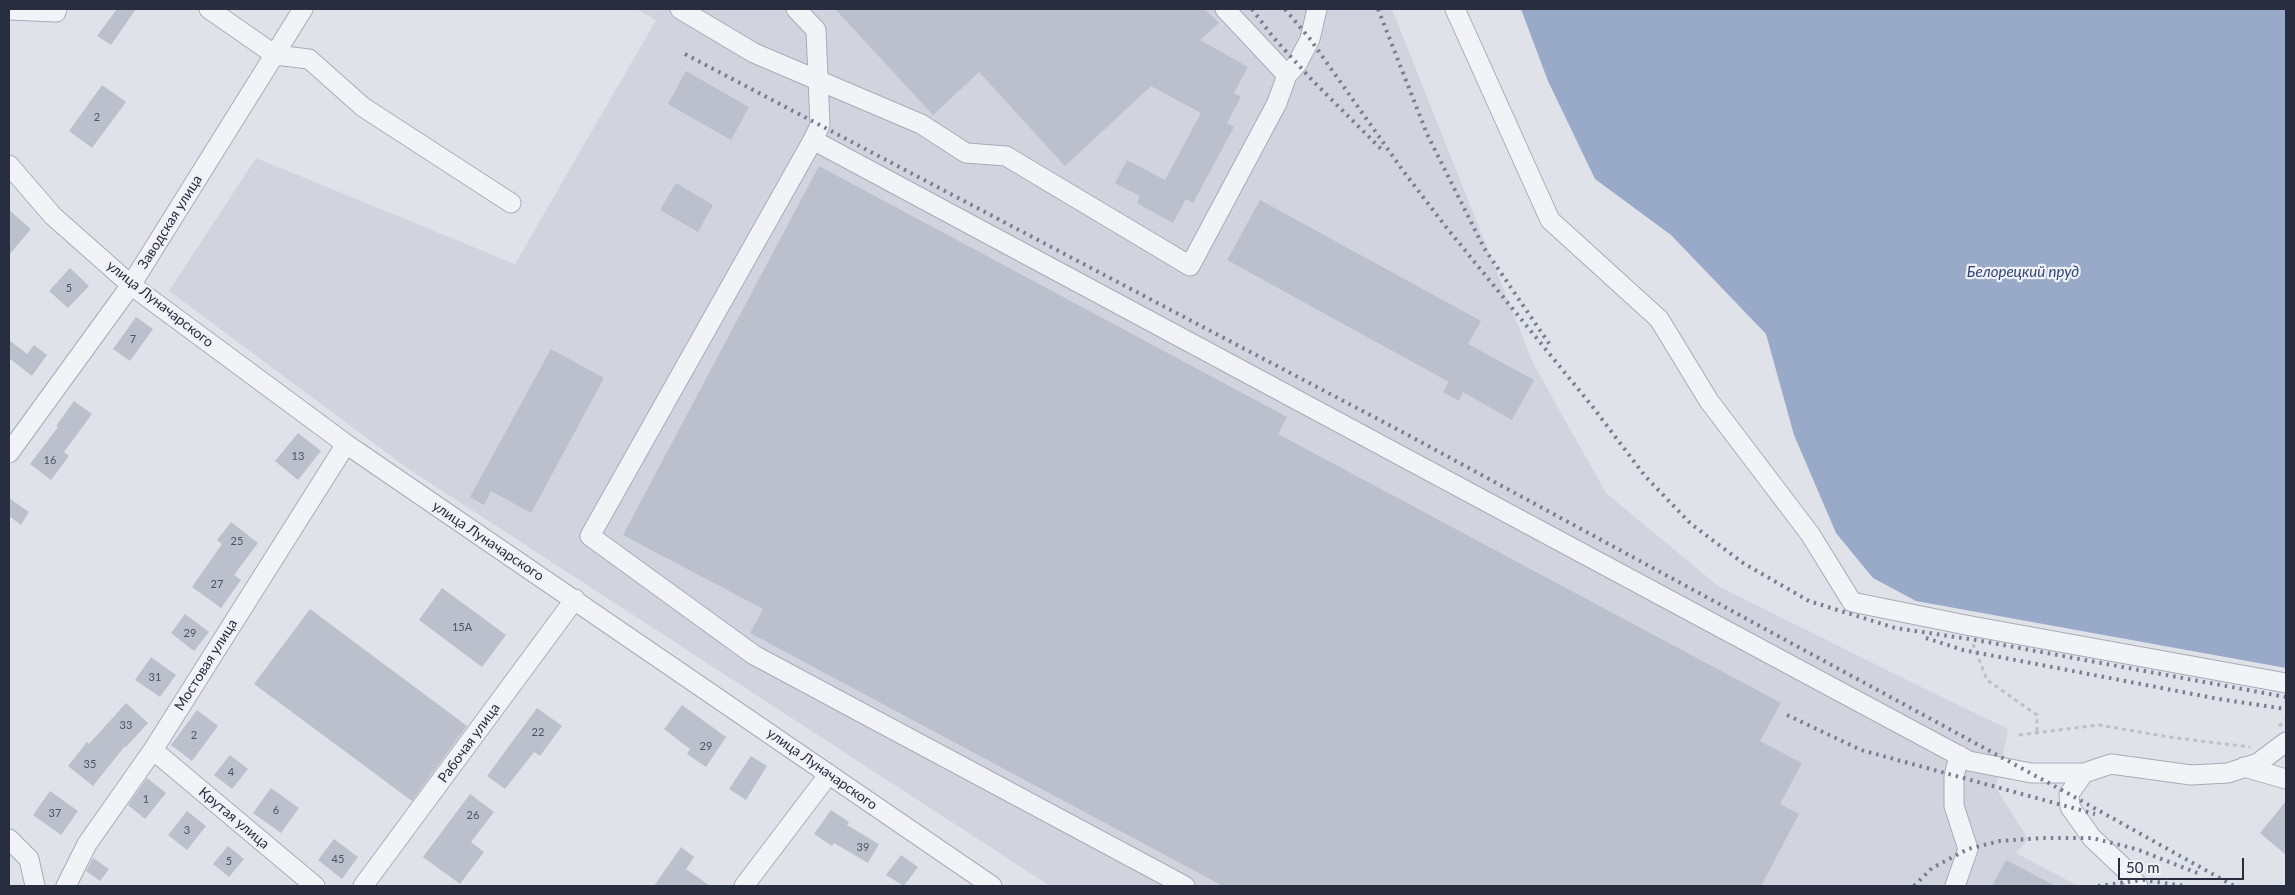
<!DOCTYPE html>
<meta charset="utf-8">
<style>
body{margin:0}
#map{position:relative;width:2295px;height:895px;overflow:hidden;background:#dfe2e9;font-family:Lato,sans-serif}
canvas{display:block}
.frame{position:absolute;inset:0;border:10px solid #282d40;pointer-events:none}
.scale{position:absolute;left:2118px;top:858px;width:126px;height:22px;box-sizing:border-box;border:2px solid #282d40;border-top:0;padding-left:6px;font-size:15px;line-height:18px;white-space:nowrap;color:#282d40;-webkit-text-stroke:4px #eff1f6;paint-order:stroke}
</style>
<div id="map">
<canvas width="2295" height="895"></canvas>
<div class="frame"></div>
<div class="scale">50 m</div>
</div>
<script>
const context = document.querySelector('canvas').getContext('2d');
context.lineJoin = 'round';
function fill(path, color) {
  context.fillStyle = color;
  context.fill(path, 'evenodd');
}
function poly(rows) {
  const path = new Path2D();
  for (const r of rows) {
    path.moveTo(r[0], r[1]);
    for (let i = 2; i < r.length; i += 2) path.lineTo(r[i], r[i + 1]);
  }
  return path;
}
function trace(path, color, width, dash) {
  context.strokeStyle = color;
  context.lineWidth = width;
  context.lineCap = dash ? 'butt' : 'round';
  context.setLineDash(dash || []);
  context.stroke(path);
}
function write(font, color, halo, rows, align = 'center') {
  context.font = font + ' Lato,sans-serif';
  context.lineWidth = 4.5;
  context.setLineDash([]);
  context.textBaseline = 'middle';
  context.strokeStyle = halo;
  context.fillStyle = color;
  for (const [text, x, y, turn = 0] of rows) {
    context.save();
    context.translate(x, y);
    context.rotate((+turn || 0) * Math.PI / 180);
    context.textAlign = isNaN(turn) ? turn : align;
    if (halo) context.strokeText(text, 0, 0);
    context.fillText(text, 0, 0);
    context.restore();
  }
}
fill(poly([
 [636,9,1392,9,1533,363,1606,493,1718,586,1915,684,2008,729,1996,788,2028,839,2016,853,2078,886,1050,886,410,470,169,291,256,158,515,264,656,20]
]), '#d1d4de');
fill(poly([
 [1521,9,2286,9,2286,668,1916,601,1873,578,1836,533,1794,435,1766,334,1671,235,1595,179,1548,81]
]), '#99aac9');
fill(poly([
 [117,9,136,9,111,45,97,36],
 [835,9,1205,9,1219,23,1200,40,1248,67,1234,93,1241,97,1227,123,1234,127,1193,203,1186,199,1173,223,1137,203,1140,196,1115,183,1127,160,1165,180,1201,113,1151,86,1065,166,979,72,933,115],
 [686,71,749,107,731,140,668,104],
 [102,85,126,102,92,148,69,131],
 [819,166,1287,417,1278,434,1781,703,1760,741,1802,763,1780,804,1799,814,1761,886,1223,886,750,633,763,609,623,535],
 [676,183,713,205,698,232,660,210],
 [1260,200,1481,321,1468,344,1534,380,1512,420,1463,392,1459,401,1443,392,1449,382,1227,260],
 [9,210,31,229,9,255],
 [70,268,89,286,68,308,49,291],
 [136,317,153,329,130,361,113,349],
 [9,340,27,354,34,345,47,355,32,376,9,358],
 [551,349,604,378,531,513,491,491,484,505,470,497],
 [74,401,92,414,64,452,69,456,51,480,30,464,58,427,56,426],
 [298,433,321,451,298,480,275,461],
 [9,498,29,512,21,525,9,516],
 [231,522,258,543,234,575,241,580,221,608,192,587,222,544,217,540],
 [442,588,506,635,482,667,419,620],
 [310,609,467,726,412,801,254,684],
 [185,614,209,632,194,651,171,633],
 [151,657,176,675,160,697,135,680],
 [126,703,148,723,126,747,125,746,93,786,68,766,87,742,89,744],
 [682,705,726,737,706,767,687,754,690,749,664,729],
 [537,708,562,726,540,756,534,752,505,789,487,776],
 [197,710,218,726,192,761,171,745],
 [230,755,248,769,232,789,214,775],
 [751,756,767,766,746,800,729,789],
 [147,778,166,793,145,819,128,805],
 [271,788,299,808,281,833,253,813],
 [50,791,78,811,61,835,33,815],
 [470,794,494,812,471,842,484,852,460,884,423,857],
 [2286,801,2286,855,2260,833],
 [831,810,849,822,847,825,879,844,868,863,834,843,832,846,814,834],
 [187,811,206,826,187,850,168,835],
 [334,839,358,857,342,879,318,860],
 [228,846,244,859,229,877,213,864],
 [681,847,694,857,686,869,710,886,654,886],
 [901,855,918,867,904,886,886,875],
 [93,858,109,869,100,881,86,871],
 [2006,860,2056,886,1992,886]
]), '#bcc0cc');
const minor = poly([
 [209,9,275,55,309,59,363,107,511,203],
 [680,9,754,53,921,124,966,153,1006,156,1190,266,1277,103,1287,75,1225,9],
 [796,9,816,30,820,125,813,140,1969,761,2031,773,2084,773],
 [1455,9,1550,220,1659,319,1709,401,1810,534,1852,602,1971,626,2286,683],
 [9,10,56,12,57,9],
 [1287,75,1297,64,1310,39,1317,9],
 [813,140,590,536,754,655,1185,886],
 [9,165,53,216,131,285,346,444,992,886],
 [9,453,131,285,303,9],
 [153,750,315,886],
 [2244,767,2286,779],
 [9,839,29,859,35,886],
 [66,886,87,844,153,750,346,444],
 [363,886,575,599],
 [744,886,829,774],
 [1955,886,1968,849,1954,806,1954,777,1959,755],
 [2138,886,2127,871,2092,838,2070,807,2069,794,2084,773,2111,764,2191,775,2228,773,2258,763,2286,742]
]);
trace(minor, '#a8acb6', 21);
trace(poly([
 [1973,644,1987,680,2037,715,2037,732],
 [2279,726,2286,720],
 [2019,735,2099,725,2169,737,2250,747]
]), '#bdc0c7', 3, [4, 4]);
trace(minor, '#f2f3f7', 19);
trace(poly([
 [1252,9,1273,37,1312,80,1383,151],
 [1285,9,1310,39,1404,172,1446,227,1592,406,1645,476,1691,524,1743,563,1809,601,1895,628,1976,640,2286,697],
 [1378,9,1427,134,1484,248,1550,345],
 [685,54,1408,435,2069,794,2234,886],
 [1926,638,1963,650,2219,699,2286,709],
 [1787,715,1861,750,2095,814],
 [1914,886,1932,868,1968,849,2000,841,2041,838,2092,838,2136,849,2200,874],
 [2098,886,2143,880,2185,886]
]), '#787f92', 4, [2.5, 5]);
write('11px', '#4d5263', null, [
 ["2",97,117],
 ["5",69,288],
 ["7",133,339],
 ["13",298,456],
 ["16",50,460],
 ["25",237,541],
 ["27",217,584],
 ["15А",462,627],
 ["29",190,633],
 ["31",155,677],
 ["33",126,725],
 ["22",538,732],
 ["2",194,735],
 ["29",706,746],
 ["35",90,764],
 ["4",231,772],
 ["1",146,799],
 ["6",276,810],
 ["37",55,813],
 ["26",473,815],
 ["3",187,830],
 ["39",863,847],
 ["45",338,859],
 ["5",229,861]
]);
write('14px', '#282d40', '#eff1f6', [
 ["Заводская улица",170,222,-58],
 ["улица Луначарского",160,304,38],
 ["улица Луначарского",488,541,34],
 ["Мостовая улица",206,665,-58],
 ["Рабочая улица",469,743,-54],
 ["улица Луначарского",822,769,35],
 ["Крутая улица",234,818,40]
]);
write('italic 15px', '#314675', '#eff1f6', [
 ["Белорецкий пруд",2023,272]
]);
</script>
